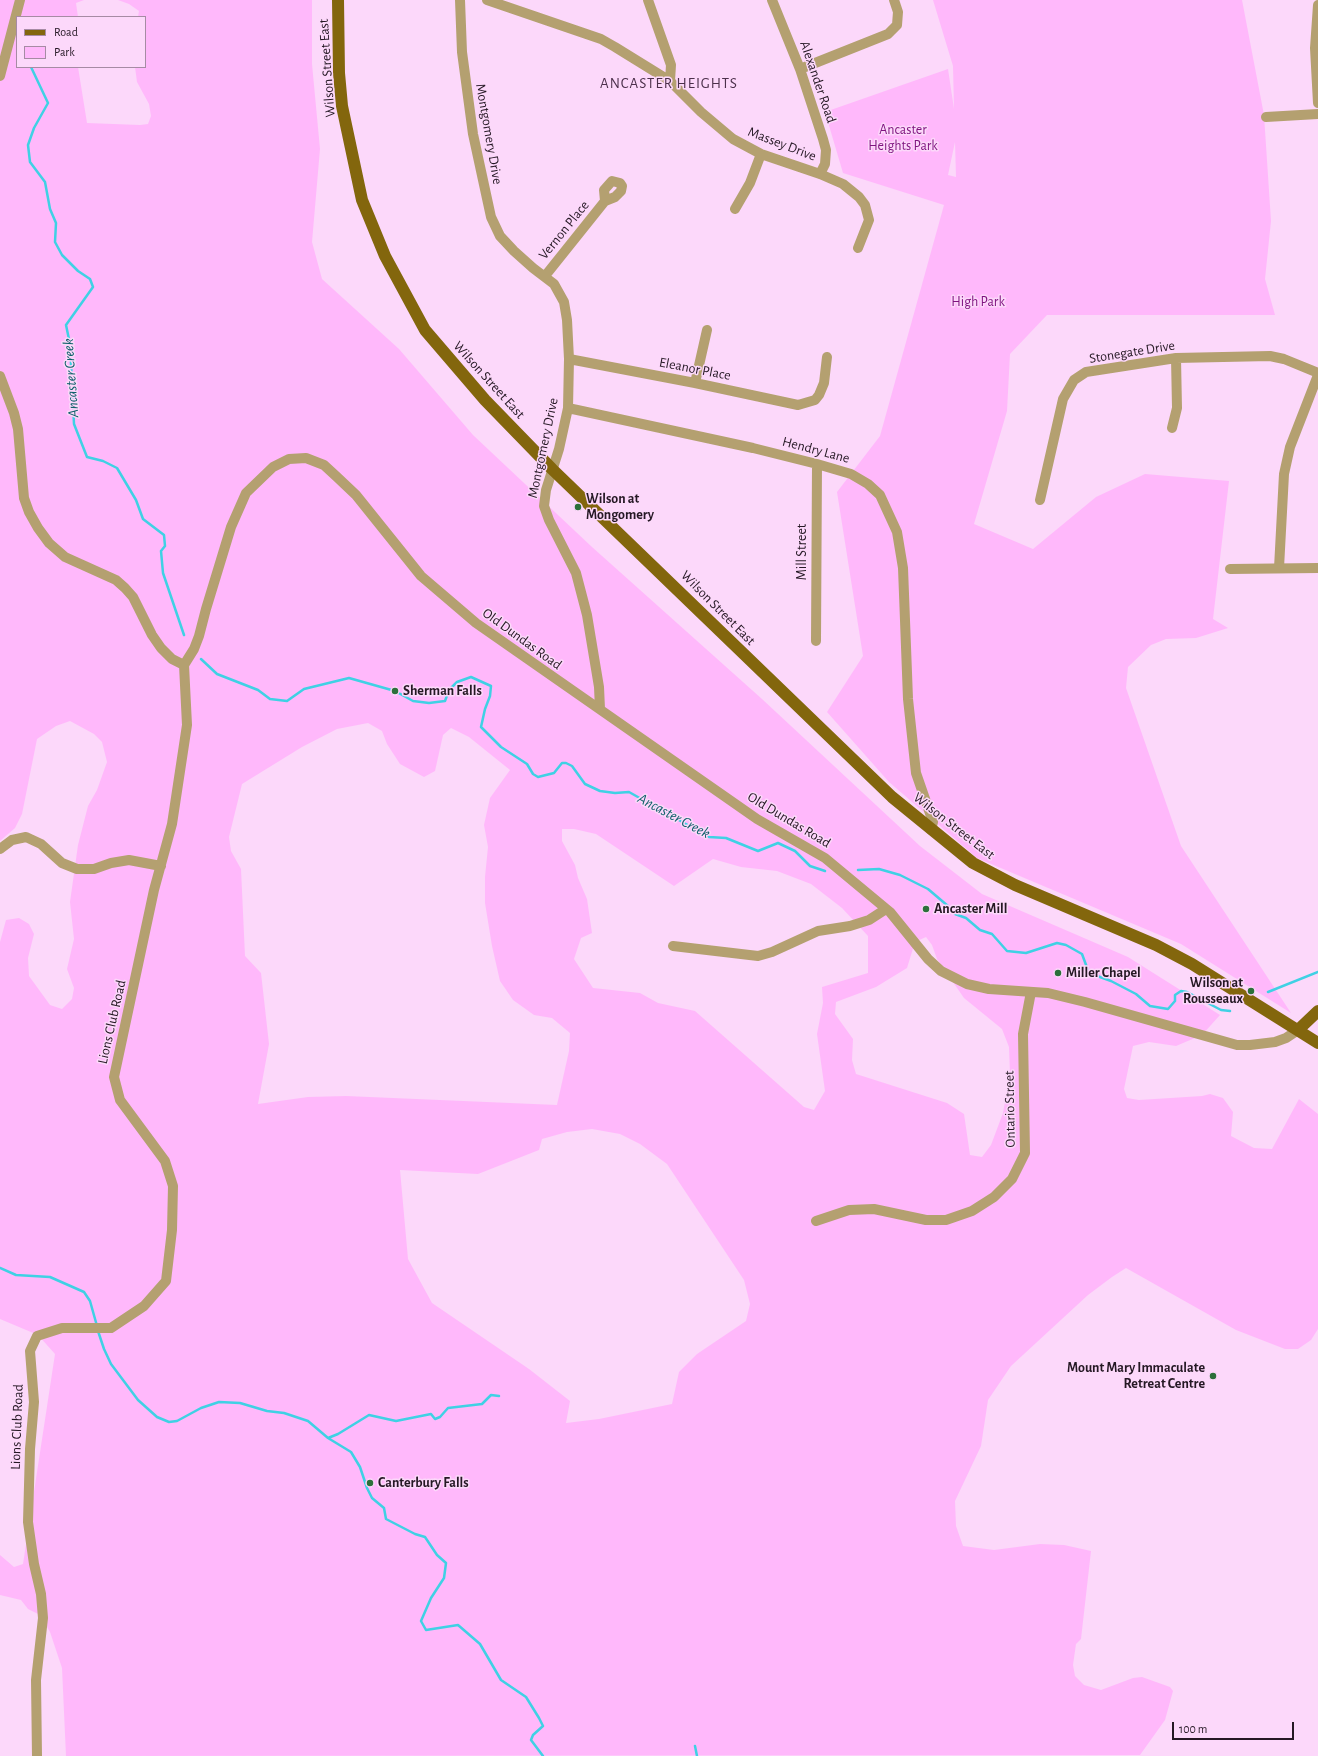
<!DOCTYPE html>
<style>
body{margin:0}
#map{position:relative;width:1318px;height:1756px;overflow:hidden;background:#fcd8fa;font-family:"Alegreya Sans",sans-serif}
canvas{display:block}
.legend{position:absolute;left:16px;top:16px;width:130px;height:52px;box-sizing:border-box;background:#fcd8fa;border:1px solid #a68ba4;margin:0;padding:5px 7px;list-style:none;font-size:12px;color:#251824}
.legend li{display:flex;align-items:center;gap:8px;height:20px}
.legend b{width:20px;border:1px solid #a68ba4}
.scale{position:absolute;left:1172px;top:1722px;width:122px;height:18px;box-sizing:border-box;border:2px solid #251824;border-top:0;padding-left:5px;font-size:12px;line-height:14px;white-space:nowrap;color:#251824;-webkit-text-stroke:3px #fcd8fa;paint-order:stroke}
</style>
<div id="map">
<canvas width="1318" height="1756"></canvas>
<ul class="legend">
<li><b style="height:5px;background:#83660d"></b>Road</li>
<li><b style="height:11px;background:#ffb8fb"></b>Park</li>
</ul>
<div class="scale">100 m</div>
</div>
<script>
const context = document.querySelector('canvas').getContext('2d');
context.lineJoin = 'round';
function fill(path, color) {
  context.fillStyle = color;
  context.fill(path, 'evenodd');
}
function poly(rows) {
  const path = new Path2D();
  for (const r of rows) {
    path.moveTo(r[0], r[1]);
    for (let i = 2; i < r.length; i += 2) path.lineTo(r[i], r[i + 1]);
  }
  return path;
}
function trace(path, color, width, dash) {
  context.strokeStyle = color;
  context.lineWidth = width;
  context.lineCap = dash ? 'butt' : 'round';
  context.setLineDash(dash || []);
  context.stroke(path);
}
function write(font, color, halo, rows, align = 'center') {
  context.font = font + ' "Alegreya Sans",sans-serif';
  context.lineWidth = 3;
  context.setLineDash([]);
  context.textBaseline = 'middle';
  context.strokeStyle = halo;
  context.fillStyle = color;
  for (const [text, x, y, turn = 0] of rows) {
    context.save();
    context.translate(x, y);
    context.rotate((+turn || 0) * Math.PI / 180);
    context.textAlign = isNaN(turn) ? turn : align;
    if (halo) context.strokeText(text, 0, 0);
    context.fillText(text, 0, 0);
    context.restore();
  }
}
fill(poly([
 [0,0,84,0,76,3,78,17,17,17,17,67,78,67,87,123,140,125,148,124,151,116,149,104,137,82,135,67,145,67,145,17,138,17,139,11,129,4,118,0,312,0,312,64,320,149,312,242,322,279,399,349,473,435,592,547,762,699,920,846,982,894,1128,957,1220,1015,1202,1035,1176,1046,1149,1042,1133,1046,1124,1089,1127,1098,1139,1100,1202,1096,1210,1094,1223,1098,1233,1112,1231,1136,1254,1148,1272,1149,1299,1099,1318,1114,1318,1329,1311,1340,1298,1349,1285,1349,1236,1330,1126,1268,1112,1277,1088,1295,1011,1366,988,1400,981,1446,955,1501,956,1526,963,1546,994,1550,1040,1544,1064,1545,1091,1551,1081,1639,1076,1644,1073,1665,1075,1676,1084,1685,1101,1690,1133,1678,1142,1677,1170,1687,1173,1691,1165,1720,1140,1755,66,1756,62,1668,50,1632,40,1615,28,1609,21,1600,0,1595,0,1555,14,1567,23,1564,55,1354,38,1335,0,1319,0,942,6,920,19,918,29,924,34,934,28,958,29,976,50,1005,62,1009,72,999,74,988,67,969,74,939,70,902,78,845,88,806,97,790,107,762,102,742,94,734,70,721,56,726,37,739,22,814,15,828,0,841],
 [368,723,382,731,387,744,400,764,424,777,435,771,443,735,451,728,469,737,510,770,490,798,484,825,488,847,485,877,485,903,492,946,500,981,513,1000,534,1015,552,1018,570,1033,569,1051,557,1105,346,1096,308,1097,258,1104,269,1044,261,973,245,956,241,869,231,851,229,837,242,784,302,747,337,729],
 [562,829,574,829,596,834,674,886,713,859,741,867,777,871,811,884,842,908,868,936,868,973,822,987,823,1003,817,1034,825,1091,814,1110,804,1107,695,1011,658,1003,640,993,593,988,574,959,581,938,592,933,587,899,578,878,575,865,562,841],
 [926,937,932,945,937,959,964,998,1002,1029,1009,1047,1010,1074,1003,1113,991,1145,982,1157,970,1155,964,1114,947,1103,856,1074,852,1060,853,1039,835,1014,836,1002,876,987,907,968,915,942],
 [592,1129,620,1134,640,1144,667,1164,744,1280,750,1304,746,1321,697,1354,679,1372,672,1404,599,1419,566,1423,570,1401,529,1369,432,1303,408,1259,400,1170,478,1174,539,1150,542,1139,567,1132],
 [933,0,1242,0,1264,115,1271,221,1265,279,1275,315,1047,315,1010,354,1007,411,974,524,1033,549,1096,497,1145,474,1229,481,1213,619,1228,628,1196,638,1166,639,1151,645,1128,667,1126,688,1181,846,1291,1013,1181,944,977,858,889,782,827,712,863,656,837,492,880,436,944,205,843,173,825,112,948,69,954,109,953,66],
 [955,142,956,177,948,175]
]), '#ffb8fb');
trace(poly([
 [31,67,48,103,34,128,28,145,30,162,45,182,50,209,56,223,55,242,62,255,78,271,90,279,93,287,66,325,70,344,74,424,87,457,103,461,117,468,136,500,143,519,164,535,165,546,161,551,163,573,184,635],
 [201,659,217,674,258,690,270,699,287,701,304,689,349,678,395,691,413,701,429,703,445,701,449,690,457,682,471,677,491,686,490,696,485,709,481,727,501,747,527,764,533,774,538,777,554,773,562,763,566,763,572,766,585,784,600,791,615,793,629,792,709,837,726,838,758,851,778,843,795,851,810,866,825,871],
 [858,870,879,869,900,875,928,889,948,906,955,914,966,918,980,930,992,934,1007,951,1026,953,1057,943,1066,945,1082,954,1089,973,1111,981,1136,994,1150,1006,1168,1009,1175,1001,1175,995,1181,991,1187,992,1221,1010,1230,1011],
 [1268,992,1318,972],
 [0,1268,16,1275,50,1277,84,1292,90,1301,97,1326],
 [98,1331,104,1349,111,1364,138,1400,157,1417,169,1422,177,1421,201,1408,219,1402,240,1403,267,1411,284,1413,308,1421,328,1438,351,1452,360,1467,367,1488,372,1498,384,1508,386,1519,415,1534,425,1537,437,1555,446,1563,444,1578,431,1598,421,1621,426,1630,458,1625,480,1644,501,1680,526,1697,539,1718,543,1726,533,1735,531,1740,543,1756],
 [328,1438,338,1434,369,1415,396,1421,431,1414,435,1419,440,1417,448,1408,482,1404,491,1395,499,1396],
 [695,1746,697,1756]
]), '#3fd1e4', 2.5);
trace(poly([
 [460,0,462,52,473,134,491,217,500,236,514,251,533,268,554,284,564,302,567,320,569,359,568,408,559,449,546,490,544,506,549,520,576,573,587,615,599,687,600,709],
 [487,0,601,39,615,47,670,81,701,112,733,139,761,154,820,174,843,184,859,197,865,205,869,220,858,248],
 [648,0,671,65,670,81],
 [772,0,800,69,823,139,826,150,825,164,820,174],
 [1318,5,1315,48,1318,103],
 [800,69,888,34,897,25,898,12,894,0],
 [0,76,20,0],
 [1266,117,1318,114],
 [735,209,750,183,761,154],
 [545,276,605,201,615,197,621,191,622,186,620,183,612,181,604,190,605,201],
 [569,359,695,383,798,405,815,400,819,395,824,383,827,357],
 [0,376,14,413,18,429,24,498,29,512,38,528,49,543,65,557,116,580,125,588,133,597,152,635,161,648,172,659,184,665],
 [695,383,707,330],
 [568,408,753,448,817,464,851,474,868,484,880,495,897,532,903,568,908,699,916,773,933,822,931,830],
 [1172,428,1177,408,1176,358],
 [1040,500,1063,399,1074,380,1086,372,1176,358,1270,356,1284,359,1318,373],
 [1279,568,1284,474,1290,447,1318,375],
 [1230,569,1318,568],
 [816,641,817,464],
 [184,665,194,649,199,636,206,609,231,527,246,493,273,467,289,459,306,458,324,465,337,477,356,495,421,576,476,623,757,819,825,858,890,912,928,959,941,971,967,984,989,989,1048,993,1085,1002,1237,1045,1250,1045,1275,1042,1286,1038,1298,1030],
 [0,849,12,840,26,837,41,844,62,863,77,869,94,869,111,863,129,860,161,866],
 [673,946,758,956,772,952,818,931,850,926,869,920,886,909],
 [816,1221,849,1210,874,1209,926,1220,946,1220,972,1211,994,1197,1012,1179,1025,1153,1023,1034,1031,992],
 [37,1756,36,1680,43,1618,41,1594,34,1564,28,1522,30,1449,34,1402,30,1351,37,1336,62,1328,111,1328,144,1306,166,1281,172,1230,173,1186,165,1161,120,1100,114,1077,154,890,172,824,187,725,184,665]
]), '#b4a070', 10);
trace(poly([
 [338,0,339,73,342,106,362,200,385,256,425,330,485,400,552,469,892,797,973,863,1015,885,1156,945,1192,964,1318,1043],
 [1298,1030,1318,1011]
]), '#83660d', 12);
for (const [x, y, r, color] of [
 [578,507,4,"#2c6f3a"],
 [395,691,4,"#2c6f3a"],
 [926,909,4,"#2c6f3a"],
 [1058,973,4,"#2c6f3a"],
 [1251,991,4,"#2c6f3a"],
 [1213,1376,4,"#2c6f3a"],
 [370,1483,4,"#2c6f3a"]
]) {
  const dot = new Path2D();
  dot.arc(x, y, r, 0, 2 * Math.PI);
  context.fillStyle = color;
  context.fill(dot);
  trace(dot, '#fcd8fa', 1.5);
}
write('14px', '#251824', '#fcd8fa', [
 ["Wilson Street East",327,68,-94],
 ["Alexander Road",818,82,71],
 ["Montgomery Drive",489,134,80],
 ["Massey Drive",782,144,21],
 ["Vernon Place",564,230,-51],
 ["Stonegate Drive",1132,352,-9],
 ["Eleanor Place",695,369,11],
 ["Wilson Street East",489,380,48],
 ["Montgomery Drive",543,448,-78],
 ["Hendry Lane",816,450,15],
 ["Mill Street",802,552,-90],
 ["Wilson Street East",718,608,45],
 ["Old Dundas Road",522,639,36],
 ["Old Dundas Road",789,820,31],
 ["Wilson Street East",954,826,38],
 ["Lions Club Road",112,1022,-77],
 ["Ontario Street",1010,1109,-91],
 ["Lions Club Road",17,1427,-88]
]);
write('14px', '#7f137f', '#fcd8fa', [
 ["Ancaster",903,130],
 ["Heights Park",903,146],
 ["High Park",978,302]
]);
write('bold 14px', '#251824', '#fcd8fa', [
 ["Wilson at",586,499],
 ["Mongomery",586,515],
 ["Sherman Falls",403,691],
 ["Ancaster Mill",934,909],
 ["Miller Chapel",1066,973],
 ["Wilson at",1243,983,"right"],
 ["Rousseaux",1243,999,"right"],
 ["Mount Mary Immaculate",1205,1368,"right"],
 ["Retreat Centre",1205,1384,"right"],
 ["Canterbury Falls",378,1483]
], 'left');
context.letterSpacing = '1px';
write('15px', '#4c304b', '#fcd8fa', [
 ["ANCASTER HEIGHTS",669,83]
]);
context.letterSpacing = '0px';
write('italic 15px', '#0f606a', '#fcd8fa', [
 ["Ancaster Creek",71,378,-94],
 ["Ancaster Creek",674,816,28]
]);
</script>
